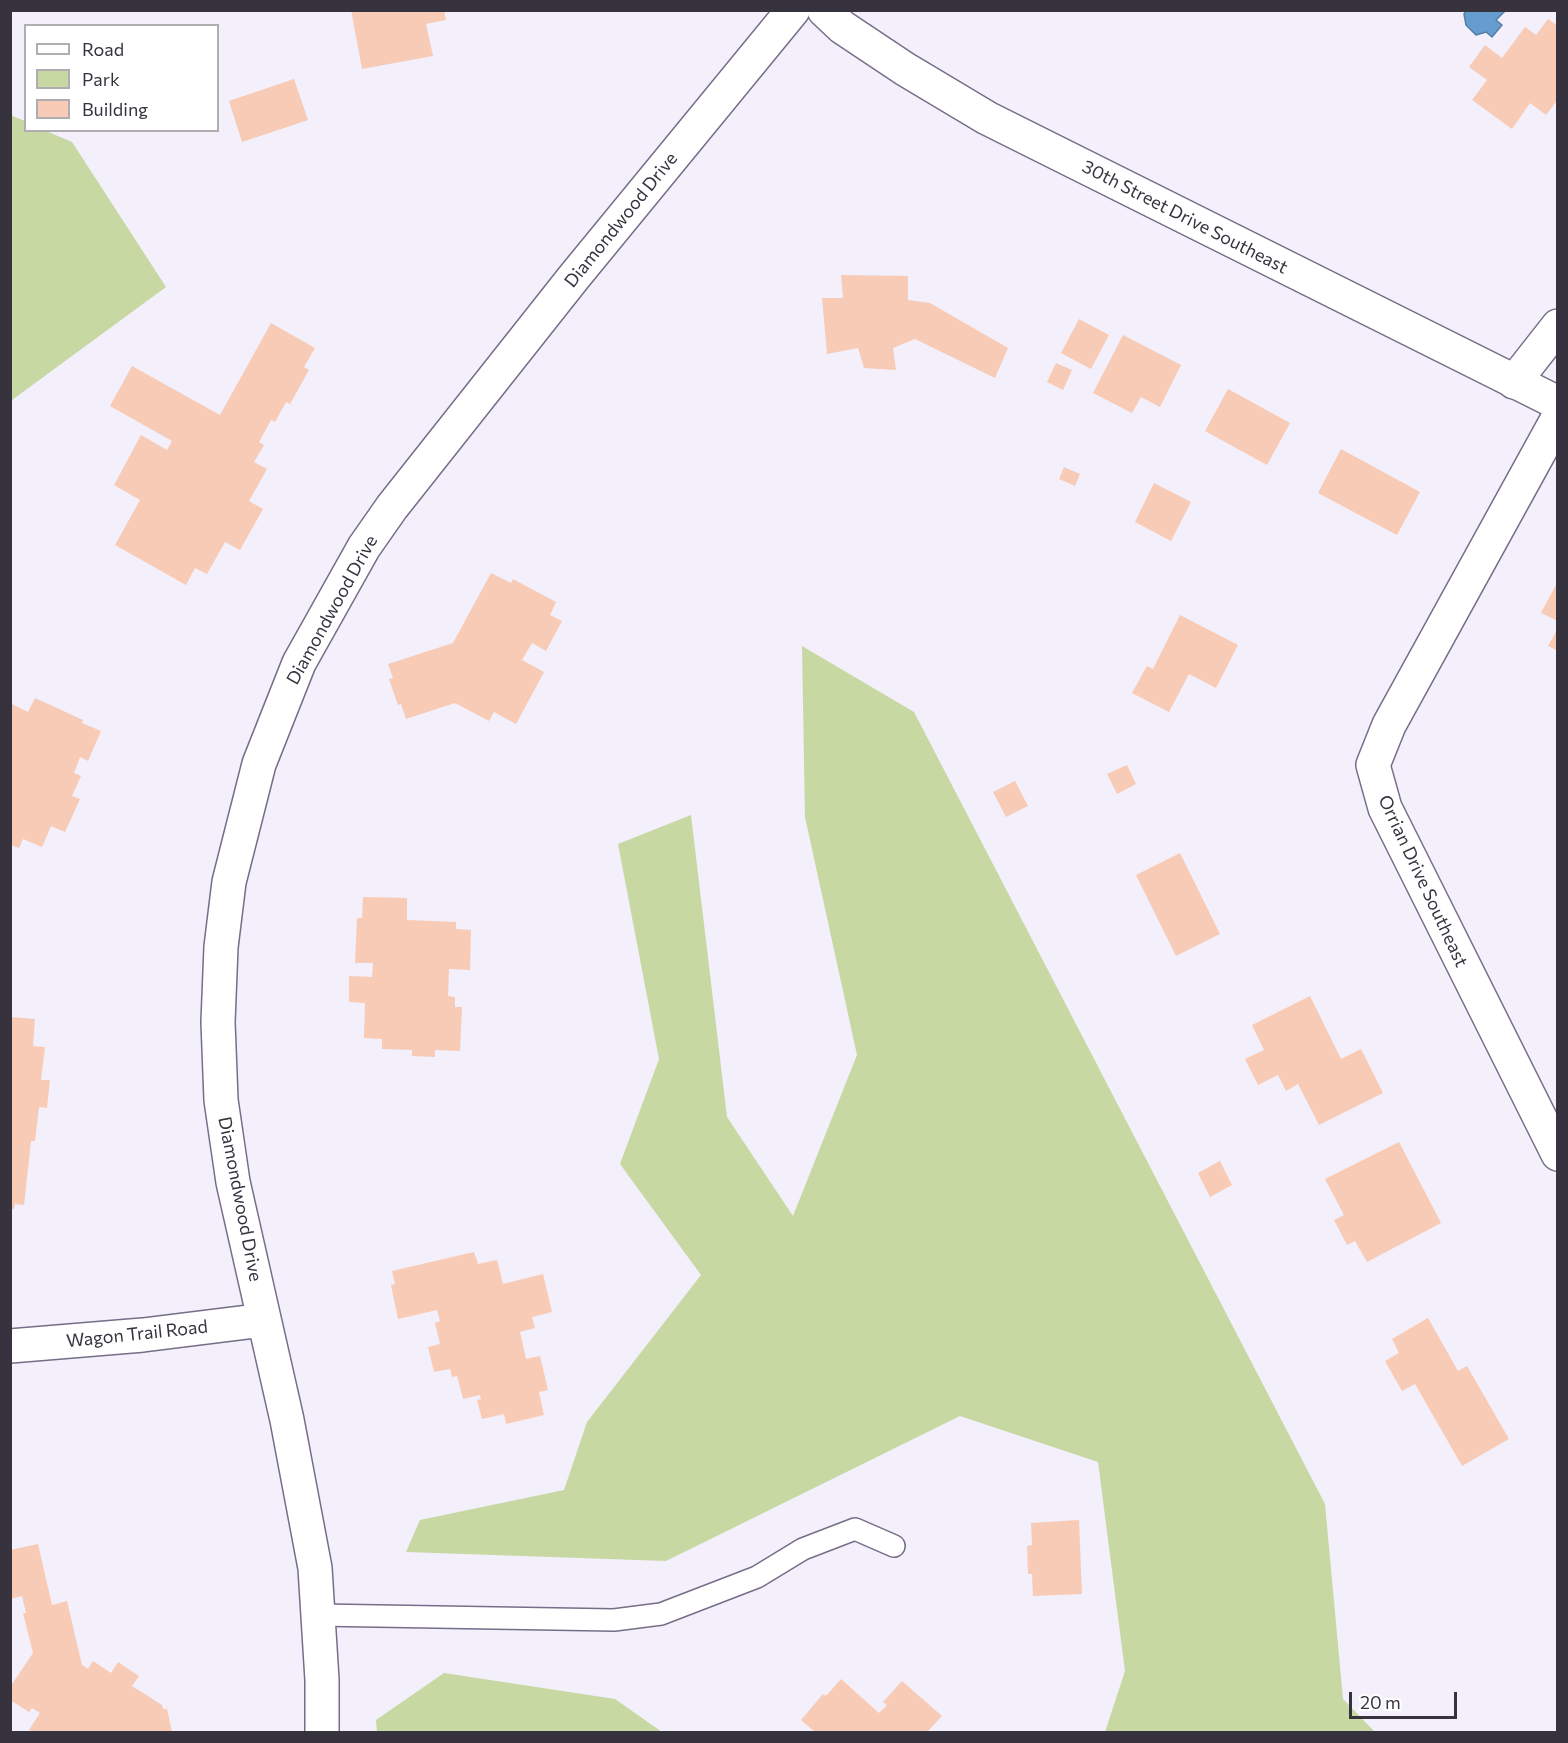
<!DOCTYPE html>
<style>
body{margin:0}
#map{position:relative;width:1568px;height:1743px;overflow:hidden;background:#f3effb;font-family:Commissioner,sans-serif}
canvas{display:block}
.frame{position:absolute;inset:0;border:12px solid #37333e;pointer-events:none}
.legend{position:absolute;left:24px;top:24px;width:195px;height:108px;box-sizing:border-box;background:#fff;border:2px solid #afadb2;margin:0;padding:8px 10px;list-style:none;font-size:18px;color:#37333e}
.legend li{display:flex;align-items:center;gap:12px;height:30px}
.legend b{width:30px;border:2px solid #afadb2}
.scale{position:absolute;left:1349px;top:1692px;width:108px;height:27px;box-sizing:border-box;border:3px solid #37333e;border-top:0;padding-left:8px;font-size:18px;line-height:21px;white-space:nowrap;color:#37333e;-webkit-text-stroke:4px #fff;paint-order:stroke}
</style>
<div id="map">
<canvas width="1568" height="1743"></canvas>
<div class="frame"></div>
<ul class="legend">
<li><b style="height:8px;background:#fff"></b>Road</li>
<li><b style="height:16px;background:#c7d8a3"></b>Park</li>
<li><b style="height:16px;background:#f7cbb5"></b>Building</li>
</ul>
<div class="scale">20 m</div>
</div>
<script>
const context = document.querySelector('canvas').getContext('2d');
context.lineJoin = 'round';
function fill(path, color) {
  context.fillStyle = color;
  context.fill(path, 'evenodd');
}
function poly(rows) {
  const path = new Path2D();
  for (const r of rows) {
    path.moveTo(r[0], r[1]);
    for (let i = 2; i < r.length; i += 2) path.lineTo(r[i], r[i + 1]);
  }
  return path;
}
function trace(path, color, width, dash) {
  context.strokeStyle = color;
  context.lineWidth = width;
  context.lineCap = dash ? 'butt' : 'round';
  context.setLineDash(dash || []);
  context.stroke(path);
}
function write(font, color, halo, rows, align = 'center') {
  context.font = font + ' Commissioner,sans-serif';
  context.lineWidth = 5;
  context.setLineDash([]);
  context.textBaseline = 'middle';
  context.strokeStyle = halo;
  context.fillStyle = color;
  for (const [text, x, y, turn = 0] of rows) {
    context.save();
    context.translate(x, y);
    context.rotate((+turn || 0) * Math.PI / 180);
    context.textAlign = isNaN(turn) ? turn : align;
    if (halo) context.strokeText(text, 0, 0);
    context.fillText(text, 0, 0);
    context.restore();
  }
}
fill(poly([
 [10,115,25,121,26,130,46,131,72,142,166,287,12,400,11,413],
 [802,646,914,712,1325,1504,1343,1699,1375,1732,1105,1732,1125,1671,1098,1462,960,1416,666,1561,406,1552,420,1520,564,1490,587,1422,701,1275,620,1164,659,1059,618,844,691,815,727,1117,793,1216,857,1055,805,817],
 [444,1673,615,1699,662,1732,377,1732,376,1720]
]), '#c7d8a3');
const water = poly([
 [1466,11,1505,11,1496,20,1502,25,1492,37,1486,32,1476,35,1466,25,1464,14,1466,11]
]);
fill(water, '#659dd1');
trace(water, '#577da5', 1.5);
fill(poly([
 [351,10,444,10,446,20,426,24,433,56,362,69],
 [1548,19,1558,26,1558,99,1546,115,1530,103,1512,129,1472,100,1487,80,1469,67,1485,45,1502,58,1525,27,1536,35],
 [294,79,308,120,242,142,229,101],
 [841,275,908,276,908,300,930,303,1008,348,995,378,915,339,893,348,896,370,864,368,858,348,827,354,822,298,843,298],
 [1079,319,1109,335,1091,369,1061,353],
 [271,323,315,348,304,367,309,370,290,404,286,402,275,422,271,420,259,442,264,445,254,462,267,469,249,501,263,509,240,550,225,542,207,574,195,568,186,585,115,545,140,500,114,485,141,435,167,450,172,441,110,406,132,366,220,415],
 [1123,335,1181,365,1160,407,1141,397,1132,413,1093,393],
 [1056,363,1072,370,1063,390,1047,382],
 [1228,389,1290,423,1267,465,1205,431],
 [1341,449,1420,492,1397,535,1318,493],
 [1064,467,1080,474,1075,486,1059,479],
 [1154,483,1191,502,1171,541,1135,522],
 [491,573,511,583,513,579,556,602,550,615,562,621,546,651,532,643,522,660,544,672,516,724,494,712,489,721,455,703,406,719,401,704,398,705,389,679,393,678,388,664,453,643],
 [1558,581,1558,621,1541,613],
 [1180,615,1238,645,1216,688,1189,674,1169,712,1132,693,1147,666,1153,669],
 [1558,628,1558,651,1548,646],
 [35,698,83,720,82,723,101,731,88,761,80,757,74,773,81,776,72,796,80,799,65,832,51,826,42,847,23,839,19,848,10,845,10,707,12,704,28,712],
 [1127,765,1136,784,1117,794,1107,774],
 [1015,781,1028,806,1006,817,993,792],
 [1180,853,1220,934,1176,956,1136,875],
 [363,897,407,898,407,920,456,922,456,929,471,930,470,970,449,969,448,996,455,997,455,1007,462,1007,460,1051,435,1050,435,1057,412,1056,412,1050,382,1049,382,1039,364,1038,365,1003,349,1002,349,976,372,977,373,963,355,963,357,918,362,918],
 [1310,996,1341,1059,1361,1049,1383,1093,1319,1125,1298,1084,1286,1091,1278,1075,1258,1085,1245,1059,1264,1050,1252,1025],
 [10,1017,35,1019,33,1046,45,1047,41,1080,50,1080,47,1108,39,1107,35,1141,31,1141,24,1205,15,1204,14,1209,10,1209],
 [1399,1142,1441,1223,1367,1262,1355,1241,1347,1245,1334,1220,1344,1215,1325,1179],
 [1220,1161,1232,1185,1210,1197,1198,1173],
 [474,1252,478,1264,497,1260,503,1284,543,1274,552,1312,532,1317,535,1328,520,1332,526,1359,540,1356,548,1390,539,1392,544,1415,506,1424,504,1414,482,1419,477,1400,481,1399,480,1395,463,1399,457,1376,452,1377,450,1369,434,1372,428,1347,440,1344,435,1323,440,1321,437,1310,398,1319,391,1285,395,1284,392,1271],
 [1428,1318,1458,1371,1467,1366,1509,1439,1462,1466,1415,1384,1402,1391,1385,1361,1399,1353,1392,1339],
 [1079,1520,1082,1594,1033,1596,1032,1574,1028,1574,1027,1546,1032,1545,1031,1523],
 [38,1544,52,1605,67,1601,82,1665,88,1669,93,1661,111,1673,118,1662,139,1676,132,1686,162,1705,163,1709,167,1709,172,1732,34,1732,29,1730,40,1713,32,1708,29,1712,10,1700,10,1687,33,1653,23,1613,26,1613,22,1596,10,1599,10,1550],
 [841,1679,879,1713,887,1705,883,1702,902,1681,942,1716,927,1732,815,1732,801,1720,823,1694,826,1696]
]), '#f7cbb5');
const service = poly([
 [318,1615,614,1620,661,1614,757,1577,803,1549,855,1529,894,1546]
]);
const minor = poly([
 [1514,382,1558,326],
 [1558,418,1389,725,1373,765,1385,808,1558,1154],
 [10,1346,143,1335,264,1320],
 [322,1732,322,1680,315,1568,287,1420,233,1182,221,1100,218,1022,221,947,229,882,259,764,299,663,364,547,392,507,574,277,793,10]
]);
const secondary = poly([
 [824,10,842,27,905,69,987,118,1558,403]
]);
trace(service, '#766d88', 24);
trace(minor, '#766d88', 36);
trace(secondary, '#766d88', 36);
trace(service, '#fff', 21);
trace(minor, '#fff', 33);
trace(secondary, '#fff', 33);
write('18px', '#37333e', '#fff', [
 ["30th Street Drive Southeast",1185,217,27],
 ["Diamondwood Drive",621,220,-51],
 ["Diamondwood Drive",332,610,-61],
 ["Orrian Drive Southeast",1423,881,65],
 ["Diamondwood Drive",240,1199,79],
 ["Wagon Trail Road",137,1334,-6]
]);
</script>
